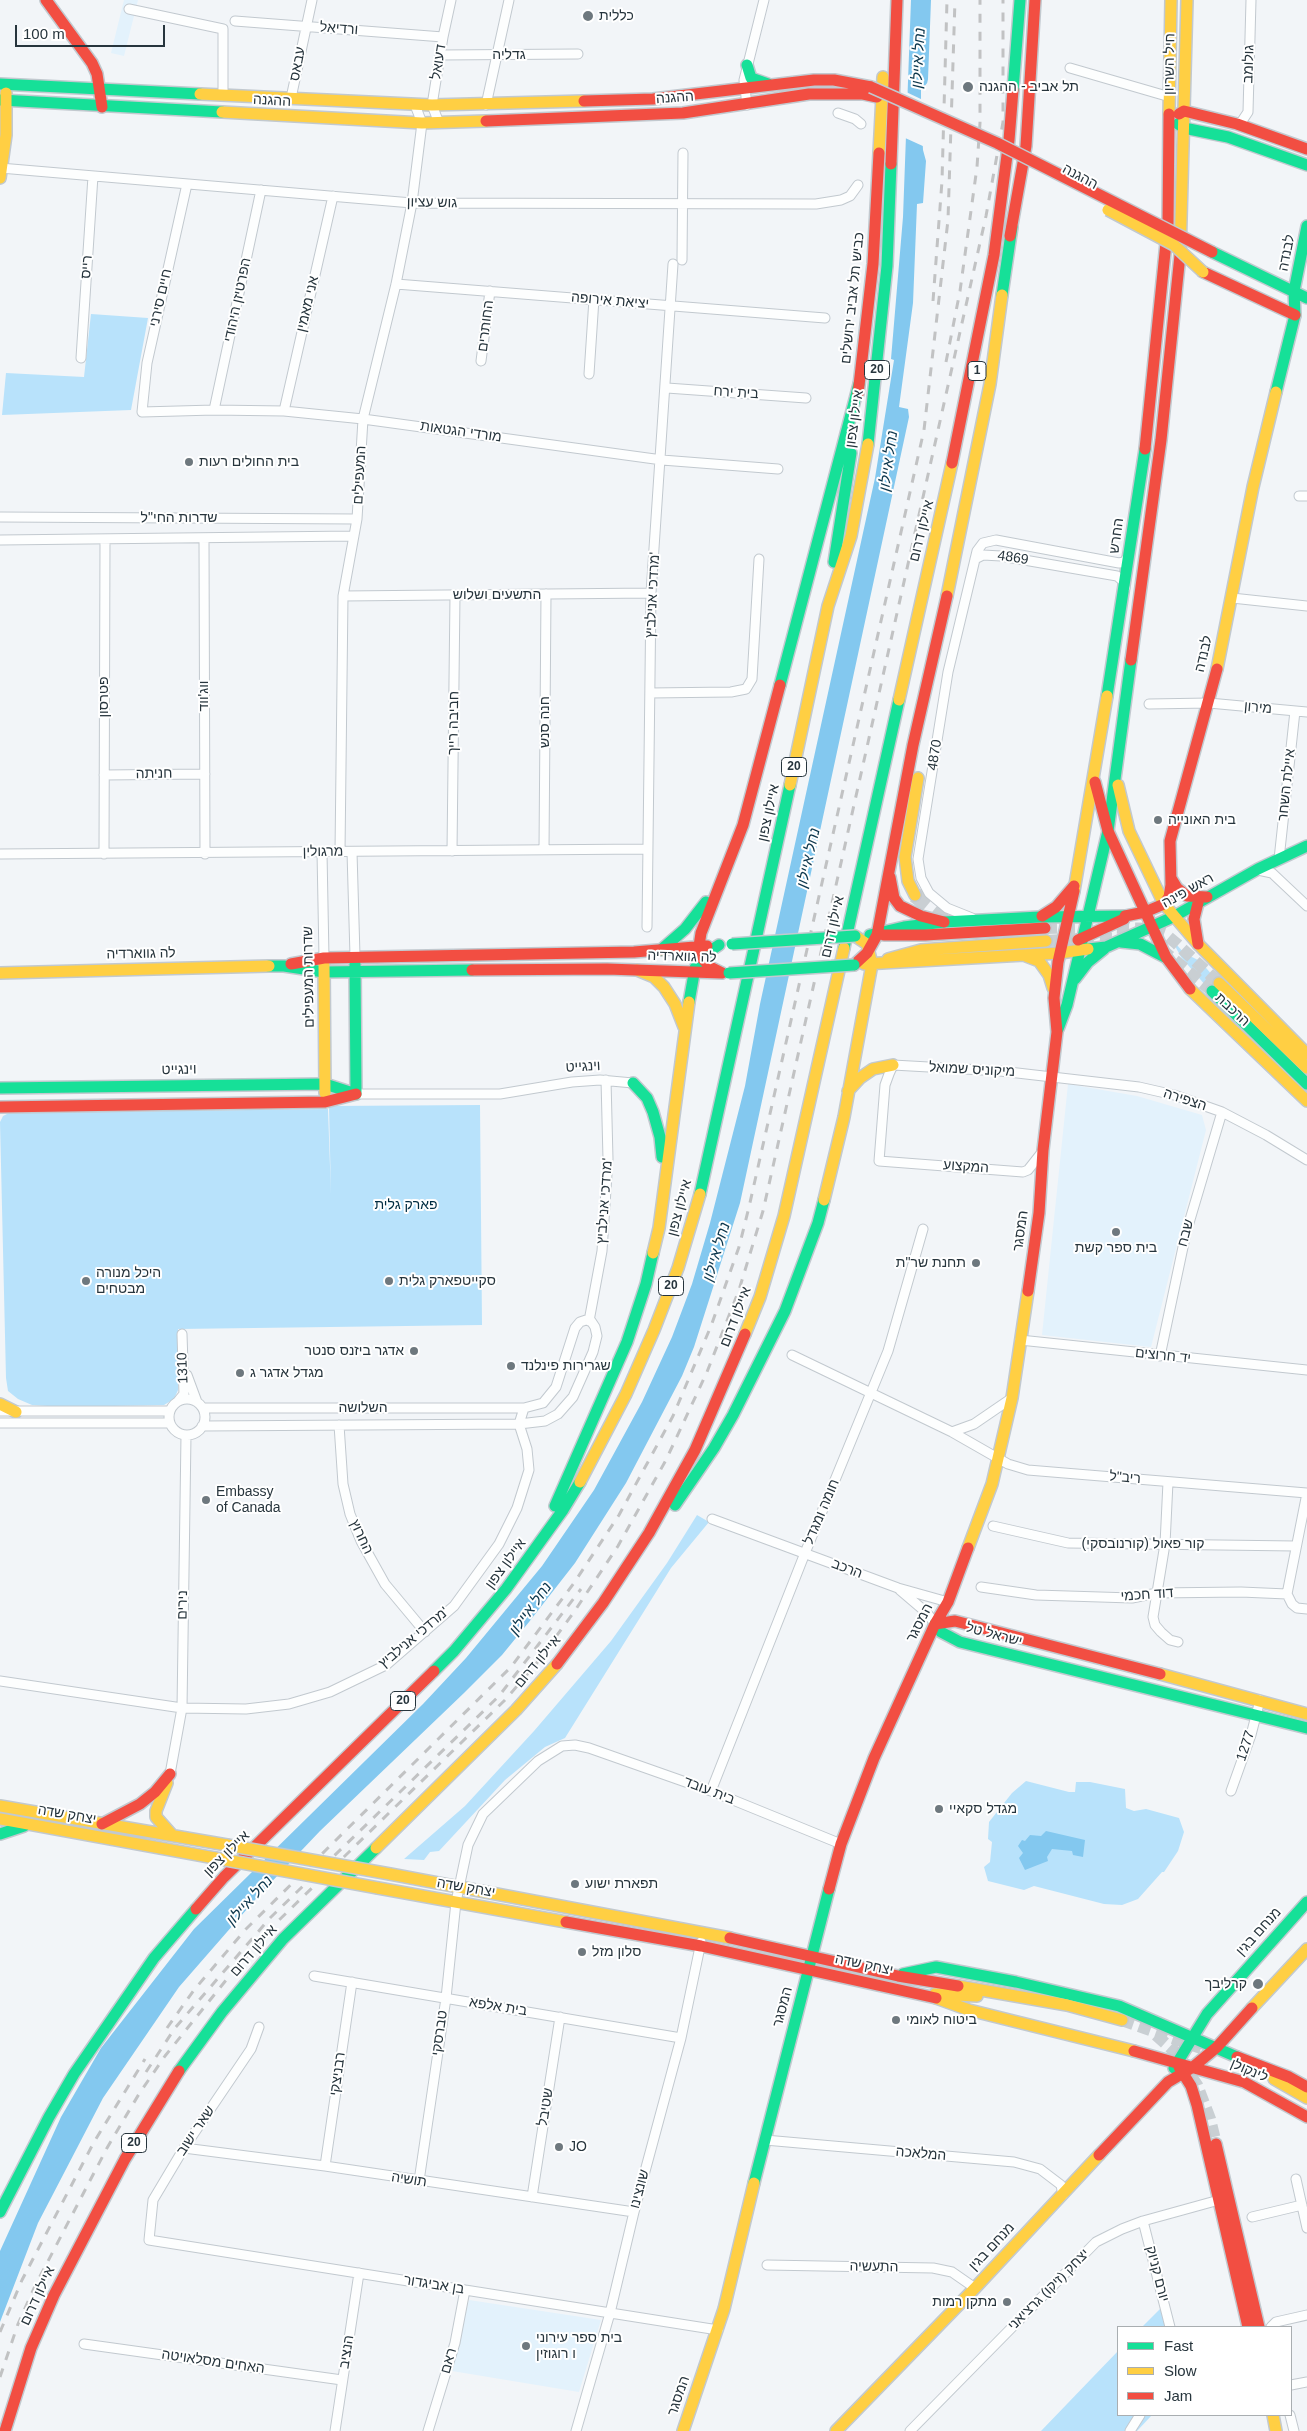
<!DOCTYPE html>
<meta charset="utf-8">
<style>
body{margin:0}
#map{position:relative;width:1307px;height:2431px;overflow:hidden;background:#f2f5f8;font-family:Arial,sans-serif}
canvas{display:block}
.legend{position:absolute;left:1117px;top:2326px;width:175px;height:90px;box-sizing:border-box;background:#fff;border:1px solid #a9aeb1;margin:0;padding:6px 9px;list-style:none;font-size:15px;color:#27353d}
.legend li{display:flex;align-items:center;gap:10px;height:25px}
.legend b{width:25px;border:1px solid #a9aeb1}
.scale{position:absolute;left:15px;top:25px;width:150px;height:22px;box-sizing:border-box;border:2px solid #27353d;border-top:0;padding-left:6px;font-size:15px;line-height:18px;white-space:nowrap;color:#27353d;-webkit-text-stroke:4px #fff;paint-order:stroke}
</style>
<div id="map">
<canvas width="1307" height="2431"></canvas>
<ul class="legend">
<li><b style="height:6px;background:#16e098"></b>Fast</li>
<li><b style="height:6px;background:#ffcf43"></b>Slow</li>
<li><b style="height:6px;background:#f24e42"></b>Jam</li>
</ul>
<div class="scale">100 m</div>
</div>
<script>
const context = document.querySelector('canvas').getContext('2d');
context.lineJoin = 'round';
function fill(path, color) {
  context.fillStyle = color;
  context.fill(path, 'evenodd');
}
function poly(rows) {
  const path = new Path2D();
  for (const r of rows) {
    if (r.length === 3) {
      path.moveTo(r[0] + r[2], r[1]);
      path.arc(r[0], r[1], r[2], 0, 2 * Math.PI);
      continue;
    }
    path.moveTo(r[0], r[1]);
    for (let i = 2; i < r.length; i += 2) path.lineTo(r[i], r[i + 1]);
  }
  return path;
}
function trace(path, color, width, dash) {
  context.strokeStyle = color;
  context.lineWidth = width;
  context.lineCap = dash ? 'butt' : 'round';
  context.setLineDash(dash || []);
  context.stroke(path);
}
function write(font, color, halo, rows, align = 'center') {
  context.font = font + ' Arial,Heebo,sans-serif';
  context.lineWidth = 4;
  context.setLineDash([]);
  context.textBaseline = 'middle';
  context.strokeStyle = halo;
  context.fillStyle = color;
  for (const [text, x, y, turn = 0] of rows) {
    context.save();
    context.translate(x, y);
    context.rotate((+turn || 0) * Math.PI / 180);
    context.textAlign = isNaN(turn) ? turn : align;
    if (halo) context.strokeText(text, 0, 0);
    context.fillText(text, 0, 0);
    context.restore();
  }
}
fill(poly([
 [124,0,138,0,124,56,111,53],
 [1068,1084,1137,1096,1202,1115,1206,1130,1151,1347,1042,1335],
 [469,2300,601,2320,579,2392,452,2371]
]), '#e3f2fc');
fill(poly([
 [91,314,148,318,131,410,2,415,6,373,84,377],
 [1177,945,1184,953,1200,961,1214,977,1206,986,1181,957,1175,946],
 [480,1105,482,1325,178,1329,178,1390,174,1399,164,1405,63,1407,32,1405,18,1399,8,1391,6,1378,0,1122,3,1116,9,1113,328,1109,331,1195,329,1106],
 [697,1515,709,1522,671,1568,565,1738,545,1747,505,1780,439,1851,430,1852,424,1860,404,1859,465,1806,534,1731,611,1641,667,1563],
 [1026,1781,1069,1792,1075,1792,1076,1782,1090,1782,1125,1789,1126,1808,1134,1811,1146,1809,1179,1818,1184,1832,1178,1851,1164,1872,1162,1872,1138,1899,1122,1905,1104,1904,1034,1886,1024,1890,988,1881,984,1867,990,1862,992,1842,988,1839,989,1822,1012,1793],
 [1161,2308,1172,2327,1142,2327],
 [1118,2351,1118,2415,1152,2415,1137,2431,1041,2431]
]), '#b8e2fb');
fill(poly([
 [911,0,926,0,925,6,921,7,921,111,923,150,926,161,923,203,917,204,913,303,899,407,908,409,909,417,740,1203,694,1347,682,1376,626,1483,575,1563,529,1622,502,1655,464,1693,320,1831,261,1893,179,1987,103,2098,38,2223,0,2322,0,2251,61,2117,101,2048,194,1929,423,1704,466,1658,542,1566,594,1490,642,1402,672,1337,692,1284,710,1223,745,1086,760,1004,875,478,894,360,891,359,903,217],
 [1046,1831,1085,1840,1083,1857,1073,1855,1072,1851,1052,1849,1047,1857,1048,1861,1025,1870,1019,1858,1023,1853,1018,1846,1022,1840,1025,1841,1030,1835,1041,1836]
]), '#83c8ef');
fill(poly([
 [904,91,923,100,925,147,903,137]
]), '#f2f5f8');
trace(poly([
 [919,79,922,0]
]), '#83c8ef', 18);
trace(poly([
 [1045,928,1094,927,1151,929,1165,934,1177,944,1219,983],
 [1046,941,1090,938,1126,939],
 [1161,949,1212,991],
 [1122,2020,1215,2053],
 [1156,2035,1174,2051,1197,2085,1210,2119,1216,2144]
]), '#c9cfd3', 12, [12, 6]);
trace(poly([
 [915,895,937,913,955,918]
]), '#c9cfd3', 16, [16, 8]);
const street = poly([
 [129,9,223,29,223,94],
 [235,21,443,37],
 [440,55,578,54],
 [1070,68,1170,97],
 [291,98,312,0],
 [486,105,509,0],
 [747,105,744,80,764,0],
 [838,113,855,119,861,124],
 [439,123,432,105,443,37,451,0],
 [1237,124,1242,121,1248,112,1251,0],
 [0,168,412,203,816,204,841,200,850,196,858,185],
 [187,184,147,363,142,412,214,410,284,411,363,419,662,460,778,469],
 [682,260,683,153],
 [396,284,825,318],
 [81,358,93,176],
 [481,361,490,291],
 [589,374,594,299],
 [667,388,806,398],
 [214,410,261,190],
 [284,411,333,196],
 [1299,496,1307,496],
 [0,517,357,519],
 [204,538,205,854],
 [0,540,354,536],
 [975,559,983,555,1001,556,1117,576,1123,581,1125,588],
 [343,596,651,593],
 [1232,598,1307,606],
 [650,693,731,692,746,689,752,679,759,559],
 [1149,704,1209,703,1307,712],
 [104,775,205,774],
 [544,850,546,594],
 [452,851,455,595],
 [322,852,324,958],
 [340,852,343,596,357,519,363,419,396,284,412,203,422,123,415,105],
 [352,852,355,956],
 [0,854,647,849],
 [104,854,105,539],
 [1279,859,1295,711],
 [1258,870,1272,873,1307,906],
 [972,918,947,908,929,893,921,878,918,859,948,672,977,551,983,543,996,540,1119,563,1124,562,1129,555],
 [647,927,651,593,673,264],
 [356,1094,500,1094,572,1082,600,1080,633,1083],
 [1043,1151,1028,1170,1023,1172,879,1161,885,1085,889,1074,893,1065,1000,1071,1139,1087,1174,1095,1222,1112,1266,1135,1307,1160],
 [589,1321,602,1251,608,1159,606,1080],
 [1020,1340,1307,1370],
 [792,1355,952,1432,1008,1464,1028,1470,1307,1493],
 [1160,1356,1186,1233,1222,1112],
 [187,1375,197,1402],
 [187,1417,18],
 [179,1400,184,1394,182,1334],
 [203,1408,524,1408],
 [0,1411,170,1411],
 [0,1423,169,1423],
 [339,1425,343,1484,350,1514,361,1541,385,1584,425,1632],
 [952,1432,974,1424,1012,1398],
 [1168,1482,1165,1544,1153,1617,1155,1625,1161,1632,1170,1640,1178,1642],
 [1307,1493,1287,1594,1292,1604,1297,1608,1307,1609],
 [712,1519,898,1588,948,1602],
 [993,1526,1068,1543,1295,1546],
 [981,1587,1036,1595,1132,1598,1157,1593,1241,1592,1287,1594],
 [900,1590,927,1613,935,1624],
 [0,1681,182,1708,246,1709,289,1704,330,1692,386,1665,454,1606,499,1544,517,1508,529,1470,527,1449,519,1424,524,1408,543,1403,556,1387,575,1328,580,1322,586,1320,591,1321,595,1327,597,1336,593,1352,573,1397,558,1414,545,1421,519,1424,202,1426],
 [170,1774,182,1708,186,1435],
 [711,1791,805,1553,888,1351,923,1229],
 [1231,1791,1251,1735,1260,1700],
 [314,1976,681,2038],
 [259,2027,251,2049,184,2148,153,2200,149,2240,718,2330],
 [765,2140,1014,2162,1040,2169,1061,2185,1063,2195],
 [184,2148,325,2166,634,2212],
 [325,2166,352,1982],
 [1296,2179,1307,2228],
 [419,2181,446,1998,456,1902,468,1845,483,1814,538,1761,562,1746,575,1745,589,1748,711,1791,841,1844],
 [532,2197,560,2017],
 [1252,2217,1302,2205],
 [1143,2221,1170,2327],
 [767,2265,933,2268,952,2272,975,2288],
 [1271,2327,1276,2322,1307,2315],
 [84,2344,342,2380],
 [1291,2385,1307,2382],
 [1290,2415,1294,2431],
 [335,2431,359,2273],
 [428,2431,455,2343,465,2290],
 [576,2431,610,2313,634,2212,681,2038,701,1942],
 [910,2431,1096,2242,1122,2229,1143,2221,1219,2200],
 [1130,2431,1140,2415]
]);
const fast = poly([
 [747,65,751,78,768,84],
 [0,84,200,94],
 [1013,90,1020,0],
 [0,100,222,112],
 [1178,124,1184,128,1228,137,1307,165],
 [1212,252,1307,298],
 [1002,295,1012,227],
 [1276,392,1295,315,1294,291,1307,226],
 [868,444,887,266,891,164],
 [834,562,851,453],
 [780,685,859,384],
 [1107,696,1145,449],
 [870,935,904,927,944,922,1040,917,1125,916],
 [1121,942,1140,944,1165,957],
 [844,948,899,700],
 [1088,949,1106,947,1173,917,1258,869,1307,846],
 [661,950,685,929,706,902],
 [355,964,356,1094],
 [269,966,284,966,324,972,472,970],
 [1075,979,1088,962,1104,949],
 [1212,991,1307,1084],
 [689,1002,695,968,707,953,719,945],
 [1058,1029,1067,1005,1108,831,1131,660],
 [633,1083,647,1098,653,1112,660,1137,662,1157],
 [0,1088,325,1084,356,1094],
 [700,1194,790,785],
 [675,1505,714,1448,733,1415,785,1311,818,1223,824,1200],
 [555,1506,627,1342,646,1284,653,1253],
 [935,1624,941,1632,960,1642,1307,1728],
 [434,1671,454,1651,506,1589,563,1510,580,1482],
 [0,1834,24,1826],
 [903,1974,936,1967,1016,1982,1119,2006,1237,2057],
 [1174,2068,1207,2014,1307,1902],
 [179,2071,222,2012,283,1939,376,1848],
 [754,2183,829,1889],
 [0,2212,49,2117,74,2074,154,1958,196,1909]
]);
const slow = poly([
 [200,94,432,105,584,101],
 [222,112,422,123,486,121],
 [1169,114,1171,0],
 [879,153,883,77],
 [0,178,6,135,6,93],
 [1180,255,1187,0],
 [947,596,990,384,1002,295],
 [1217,669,1253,487,1276,392],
 [899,700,952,463],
 [790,785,828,606,851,536,868,444],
 [1118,785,1129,831,1164,904,1198,944,1307,1054],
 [1074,891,1107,696],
 [915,895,908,881,905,857,918,778],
 [1026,956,1039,961,1049,975,1053,988],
 [888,959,921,950,1046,941],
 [864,964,1060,953,1088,949],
 [324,965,325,1093],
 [637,970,654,977,664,987,675,1004,684,1027],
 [0,973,269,966],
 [1219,983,1307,1068],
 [1190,989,1307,1101],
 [848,1091,860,1078,873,1069,893,1065],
 [824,1200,844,1117,872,964,867,944,855,936],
 [653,1253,659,1228,689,1002],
 [745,1334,760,1297,784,1216,844,948],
 [0,1404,16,1412],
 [580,1482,626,1394,654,1330,678,1268,700,1194],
 [968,1548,992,1484,1012,1398,1028,1291],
 [1160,1674,1307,1714],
 [167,1783,156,1811,156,1817,172,1835],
 [0,1806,227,1845],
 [0,1819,215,1858],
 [376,1848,516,1710,557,1664],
 [390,1874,730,1938],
 [378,1888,566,1922],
 [958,1986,1067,2005,1122,2020],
 [935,1994,977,1996],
 [936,1998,969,2010,1134,2051],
 [1252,2008,1307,1949],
 [1274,2079,1307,2098],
 [1273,2415,1276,2431],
 [683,2431,724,2309,754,2183],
 [836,2431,975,2288,1099,2155]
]);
const jam = poly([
 [46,0,92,63,97,74,102,107],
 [584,101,653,99,814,80,834,80,871,87],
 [1179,114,1184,111,1237,124,1307,149],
 [486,121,683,113,809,94,863,94,877,97],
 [891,164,897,0],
 [1010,236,1026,146,1035,0],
 [1203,272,1295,315],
 [858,394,873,264,879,153],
 [1145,449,1168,223,1169,114],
 [952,463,994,255,1009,140,1013,90],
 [1131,660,1161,440,1180,255],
 [1095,782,1108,831,1166,957,1190,989],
 [890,877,894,898,900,906,921,916,944,922],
 [1171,878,1177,888,1187,896,1207,897],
 [1198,903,1194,919,1198,944],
 [1042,916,1056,907,1074,886],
 [1125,916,1145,912,1164,904,1169,897,1171,885,1170,841,1217,669],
 [884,935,925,935,1045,928],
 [1078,940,1124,919],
 [291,964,324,958,634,952,707,946],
 [854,965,867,953,877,935,913,745,947,596],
 [472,970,607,969,722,973],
 [722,973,710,967,702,958,699,946,701,933,743,825,780,685],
 [0,1107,325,1102,356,1094],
 [1028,1291,1039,1213,1043,1150,1057,1032,1054,998,1058,962,1074,891],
 [935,1624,955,1621,1160,1674],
 [557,1664,603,1603,649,1533,695,1450,745,1334],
 [102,1824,140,1804,155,1792,170,1774],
 [829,1889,841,1844,874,1758,935,1624,948,1602,968,1548],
 [196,1909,224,1877,434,1671],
 [566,1922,701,1946,936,1998],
 [730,1938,898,1976,958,1986],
 [1134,2051,1244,2082,1307,2117],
 [1237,2057,1289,2077,1307,2087],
 [1179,2067,1191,2086,1197,2105,1248,2327],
 [1216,2144,1259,2327],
 [1099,2155,1168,2082,1193,2067,1217,2047,1252,2008],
 [5,2431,31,2348,54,2295,125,2159,179,2071]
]);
trace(street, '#c2c9cf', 11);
trace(fast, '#c2c9cf', 14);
trace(slow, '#c2c9cf', 14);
trace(jam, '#c2c9cf', 14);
trace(street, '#fdfefe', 9);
trace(fast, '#16e098', 11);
trace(slow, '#ffcf43', 11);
trace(jam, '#f24e42', 11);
trace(poly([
 [933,301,942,181,947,0],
 [946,362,960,291,977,167,980,123,980,0],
 [167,2028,194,1990,246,1929,511,1667,574,1583,619,1515,673,1416,711,1326,739,1247,749,1207,924,430,948,220,955,0],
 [146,2072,175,2028,270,1918,499,1696,581,1589],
 [0,2332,22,2280,94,2142,145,2059],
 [0,2377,18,2324,35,2286,107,2148,139,2094,165,2056,235,1969,274,1925,505,1700,536,1664,574,1612,618,1546,666,1460,707,1372,739,1290,763,1211,986,216,1003,122,1003,0]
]), '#c1c2c3', 3, [9, 9]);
const fastBridge = poly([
 [732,944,855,936],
 [729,973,854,965]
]);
const slowBridge = poly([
 [1108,210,1174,245,1203,272],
 [227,1845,390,1874],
 [215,1858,378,1888]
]);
const jamBridge = poly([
 [871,87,997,143,1212,252]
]);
trace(fastBridge, '#c2c9cf', 14, []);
trace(slowBridge, '#c2c9cf', 14, []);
trace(jamBridge, '#c2c9cf', 14, []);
trace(fastBridge, '#16e098', 11);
trace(slowBridge, '#ffcf43', 11);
trace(jamBridge, '#f24e42', 11);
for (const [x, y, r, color] of [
 [588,16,6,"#6e787e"],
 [968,87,6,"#6e787e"],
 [189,462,5,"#6e787e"],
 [1158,820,5,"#6e787e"],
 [1116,1232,5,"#6e787e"],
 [976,1263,5,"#6e787e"],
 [86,1281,5,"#6e787e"],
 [389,1281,5,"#6e787e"],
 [414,1351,5,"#6e787e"],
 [511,1366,5,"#6e787e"],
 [240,1373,5,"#6e787e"],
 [206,1500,5,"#6e787e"],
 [939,1809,5,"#6e787e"],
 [575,1884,5,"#6e787e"],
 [582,1952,5,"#6e787e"],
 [1258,1984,6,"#6e787e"],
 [896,2020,5,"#6e787e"],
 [559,2147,5,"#6e787e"],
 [1007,2302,5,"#6e787e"],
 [526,2346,5,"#6e787e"]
]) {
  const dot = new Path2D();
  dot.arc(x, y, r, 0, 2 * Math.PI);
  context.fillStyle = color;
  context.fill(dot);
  trace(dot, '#fff', 2);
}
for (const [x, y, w] of [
 [877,370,25],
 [977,371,18],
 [794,767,25],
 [671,1286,25],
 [403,1701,25],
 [134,2143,25]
]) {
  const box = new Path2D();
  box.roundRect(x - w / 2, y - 9.5, w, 19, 4);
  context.fillStyle = '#fff';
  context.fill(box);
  trace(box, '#27353d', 1);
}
write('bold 12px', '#27353d', null, [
 ["20",877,370],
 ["1",977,371],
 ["20",794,767],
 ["20",671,1286],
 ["20",403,1701],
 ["20",134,2143]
]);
write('14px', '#27353d', '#fff', [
 ["כללית",599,16],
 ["תל אביב - ההגנה",979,87],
 ["בית החולים רעות",199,462],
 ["בית האונייה",1168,820],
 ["בית ספר קשת",1116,1248,"center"],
 ["תחנת שר\"ת",966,1263,"right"],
 ["היכל מנורה",96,1273],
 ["מבטחים",96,1289],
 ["סקייטפארק גלית",399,1281],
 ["אדגר ביזנס סנטר",404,1351,"right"],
 ["שגרירות פינלנד",521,1366],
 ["מגדל אדגר ג",250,1373],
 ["Embassy",216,1492],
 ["of Canada",216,1508],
 ["מגדל סקאיי",949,1809],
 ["תפארת ישוע",585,1884],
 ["סלון מזל",592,1952],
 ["קרליבך",1247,1984,"right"],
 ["ביטוח לאומי",906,2020],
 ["JO",569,2147],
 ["מתקן רמות",997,2302,"right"],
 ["בית ספר עירוני",536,2338],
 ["ו רוגוזין",536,2354]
], 'left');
write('14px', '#27353d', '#fff', [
 ["ורדיאל",339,29,4],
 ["גדליה",509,55],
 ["דעואל",439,62,-81],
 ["עבאס",298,64,-79],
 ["חיל השריון",1170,64,-89],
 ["גולומב",1249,64,-88],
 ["ההגנה",675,98,-4],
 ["ההגנה",272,101,3],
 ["ההגנה",1080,177,28],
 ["גוש עציון",432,203,1],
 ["לבנדה",1287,253,-79],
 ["רייס",87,267,-86],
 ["חיים סירני",161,298,-77],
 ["כביש תל אביב ירושלים",853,298,-84],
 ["הפרטיזן היהודי",238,300,-78],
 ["יציאת אירופה",610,301,5],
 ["אני מאמין",308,304,-77],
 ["החותרים",486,326,-83],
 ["בית ירח",736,393,4],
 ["איילון צפון",855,419,-82],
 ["מורדי הגטאות",461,432,8],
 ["המעפילים",360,475,-87],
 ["שדרות החי\"ל",179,518],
 ["איילון דרום",922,531,-76],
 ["החרש",1117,536,-82],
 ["4869",1013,558,9],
 ["התשעים ושלוש",497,595],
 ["מרדכי אנילביץ'",653,595,-87],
 ["לבנדה",1204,654,-77],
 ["ווג'ווד",204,696,-90],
 ["פטרסון",104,697,-90],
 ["מירון",1258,708,5],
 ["חנה סנש",545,722,-90],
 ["חביבה רייך",454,723,-89],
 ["4870",935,755,-81],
 ["חניתה",154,774,-1],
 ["איילת השחר",1287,785,-84],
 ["איילון צפון",769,813,-78],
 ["מרגולין",323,852,-1],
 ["ראש פינה",1188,891,-29],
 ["איילון דרום",833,927,-77],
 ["לה גווארדיה",141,954,-1],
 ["לה גווארדיה",682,957,2],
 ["שדרות המעפילים",309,977,-91],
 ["הרכבת",1232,1010,43],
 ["וינגייט",583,1067,-3],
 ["וינגייט",179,1070,-1],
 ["מיקוניס שמואל",972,1070,3],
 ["הצפירה",1185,1100,18],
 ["המקצוע",966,1167,4],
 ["מרדכי אנילביץ'",605,1201,-86],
 ["איילון צפון",680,1208,-75],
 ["המסגר",1021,1231,-82],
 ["שבח",1186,1233,-75],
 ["איילון דרום",736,1317,-69],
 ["יד חרוצים",1163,1356,6],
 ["1310",183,1368,-92],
 ["השלושה",363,1408],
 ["ריב\"ל",1125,1478,5],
 ["חומה ומגדל",822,1512,-67],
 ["החרוץ",361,1537,65],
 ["קור פאול (קורנובסקי)",1143,1544],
 ["איילון צפון",506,1564,-54],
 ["הרכב",847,1569,21],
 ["דוד חכמי",1147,1595,-4],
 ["נירים",183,1605,-89],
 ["המסגר",920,1623,-63],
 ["ישראל טל",994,1635,15],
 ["מרדכי אנילביץ'",414,1638,-40],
 ["איילון דרום",538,1662,-50],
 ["1277",1246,1746,-72],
 ["בית עובד",709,1791,21],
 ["יצחק שדה",67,1815,10],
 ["איילון צפון",227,1854,-45],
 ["יצחק שדה",466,1888,10],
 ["מנחם בגין",1259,1932,-48],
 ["איילון דרום",254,1951,-49],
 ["יצחק שדה",864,1965,12],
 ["בית אלפא",498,2007,9],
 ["המסגר",783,2007,-75],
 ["טברסקי",440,2033,-82],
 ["לינקולן",1249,2071,23],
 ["רבניצקי",338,2074,-82],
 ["שטיבל",546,2107,-81],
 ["שאר ישוב",196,2131,-56],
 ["המלאכה",921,2154,5],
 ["תושיה",409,2180,9],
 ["שונצינו",640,2189,-75],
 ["מנחם בגין",992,2247,-47],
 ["התעשיה",874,2267,1],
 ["יורם קניוק",1157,2274,76],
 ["בן אביגדור",434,2285,9],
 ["יצחק (זיקו) גרציאני",1049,2290,-45],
 ["איילון דרום",38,2296,-65],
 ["הנציב",347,2352,-81],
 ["ראם",449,2361,-74],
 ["האחים מסלאויטה",213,2362,8],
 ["המסגר",679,2396,-71]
]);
write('14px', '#012d42', '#fff', [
 ["פארק גלית",406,1205]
]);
write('italic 15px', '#0c374d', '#fff', [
 ["נחל איילון",919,58,-87],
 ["נחל איילון",889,461,-82],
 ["נחל איילון",809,858,-77],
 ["נחל איילון",717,1252,-73],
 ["נחל איילון",531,1609,-54],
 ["נחל איילון",250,1901,-48]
]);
</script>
